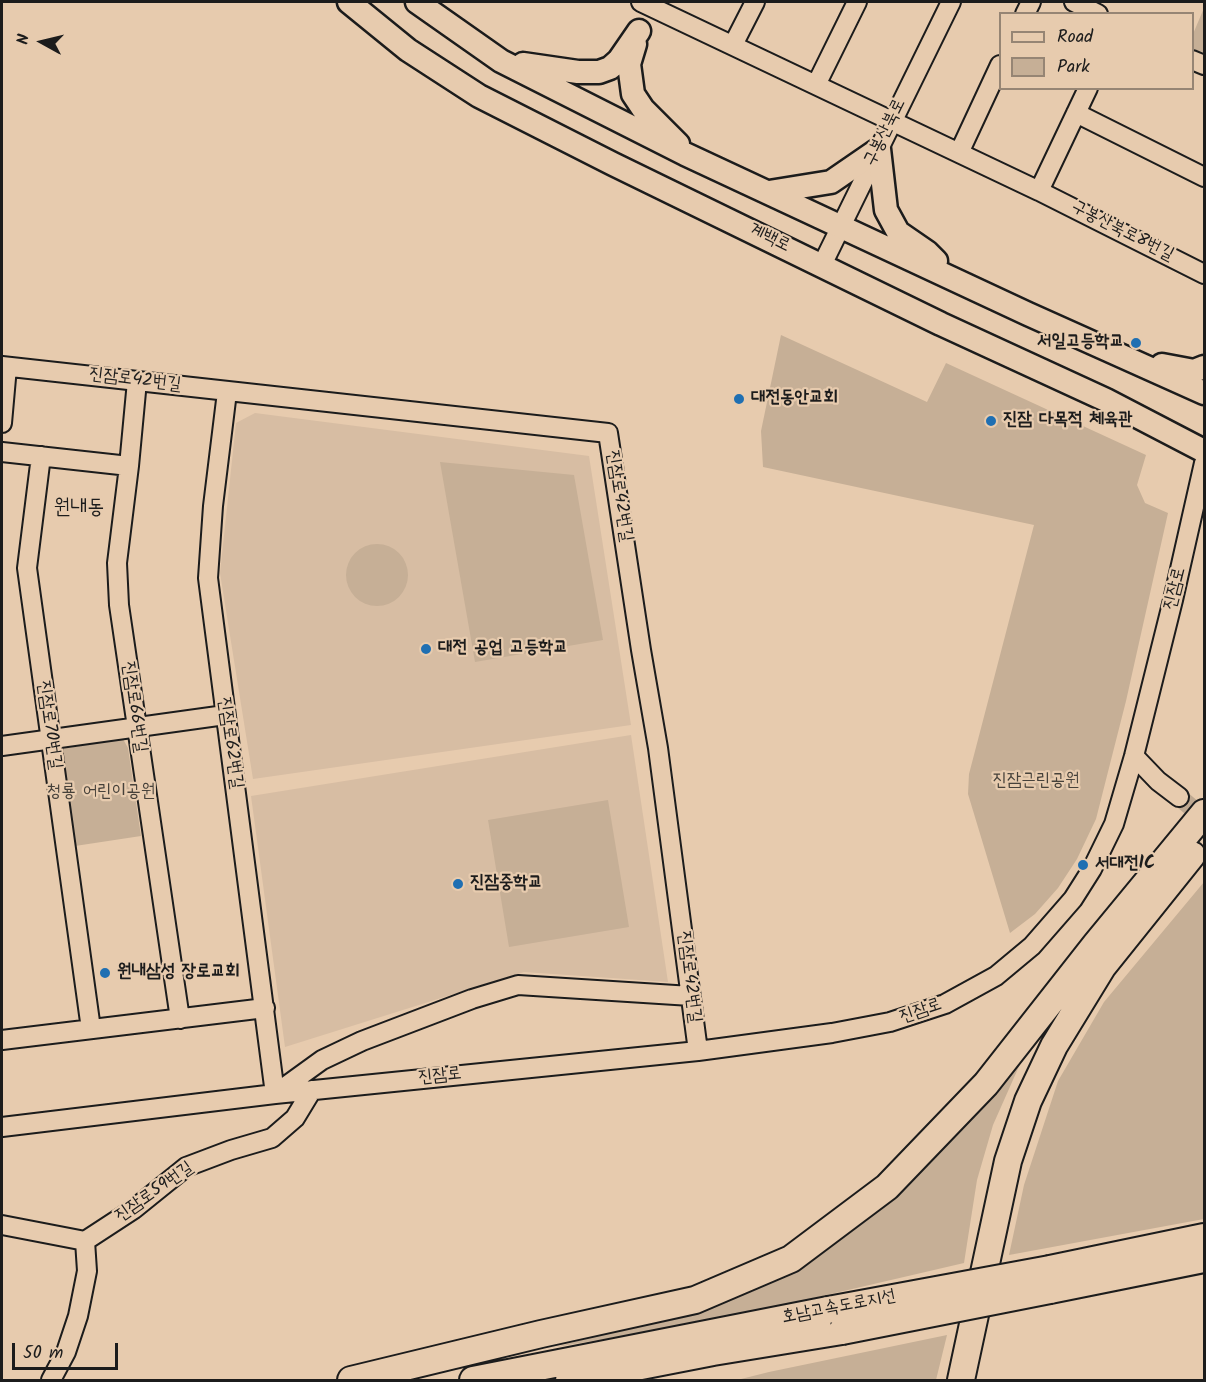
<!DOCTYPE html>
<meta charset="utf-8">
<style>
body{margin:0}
#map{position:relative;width:1206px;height:1382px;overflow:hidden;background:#e7cbae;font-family:Kalam,sans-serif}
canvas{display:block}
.frame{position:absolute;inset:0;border:3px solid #1c1c1c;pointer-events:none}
.legend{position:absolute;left:999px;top:12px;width:195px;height:78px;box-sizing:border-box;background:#e7cbae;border:2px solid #968574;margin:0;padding:8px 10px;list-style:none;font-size:18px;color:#1c1c1c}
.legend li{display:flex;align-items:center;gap:12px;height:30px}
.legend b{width:30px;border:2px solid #968574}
.north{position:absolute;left:12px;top:12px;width:60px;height:60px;-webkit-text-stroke:4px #e7cbae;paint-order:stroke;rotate:278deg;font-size:16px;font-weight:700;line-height:24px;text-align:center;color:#1c1c1c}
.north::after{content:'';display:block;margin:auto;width:21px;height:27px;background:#1c1c1c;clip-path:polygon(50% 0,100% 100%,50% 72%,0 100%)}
.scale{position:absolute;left:12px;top:1343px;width:106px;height:27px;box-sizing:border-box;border:3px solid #1c1c1c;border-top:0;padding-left:8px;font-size:18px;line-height:21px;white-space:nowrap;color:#1c1c1c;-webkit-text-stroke:4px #e7cbae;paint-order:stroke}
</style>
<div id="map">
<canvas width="1206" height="1382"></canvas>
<div class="frame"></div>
<ul class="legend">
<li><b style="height:8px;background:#e7cbae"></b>Road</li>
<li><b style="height:16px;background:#c6af96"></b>Park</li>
</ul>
<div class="north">N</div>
<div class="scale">50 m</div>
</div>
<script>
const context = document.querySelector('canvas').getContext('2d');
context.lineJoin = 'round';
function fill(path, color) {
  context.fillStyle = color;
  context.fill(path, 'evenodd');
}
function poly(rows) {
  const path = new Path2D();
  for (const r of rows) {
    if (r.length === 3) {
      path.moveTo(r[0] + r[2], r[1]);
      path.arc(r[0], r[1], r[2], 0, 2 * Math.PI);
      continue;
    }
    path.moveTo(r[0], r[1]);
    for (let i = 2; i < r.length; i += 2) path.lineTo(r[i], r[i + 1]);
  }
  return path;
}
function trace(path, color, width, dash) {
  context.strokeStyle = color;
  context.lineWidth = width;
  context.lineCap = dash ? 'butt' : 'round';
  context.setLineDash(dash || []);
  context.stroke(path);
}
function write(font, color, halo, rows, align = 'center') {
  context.font = font + ' Kalam,"Poor Story",sans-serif';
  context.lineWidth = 4.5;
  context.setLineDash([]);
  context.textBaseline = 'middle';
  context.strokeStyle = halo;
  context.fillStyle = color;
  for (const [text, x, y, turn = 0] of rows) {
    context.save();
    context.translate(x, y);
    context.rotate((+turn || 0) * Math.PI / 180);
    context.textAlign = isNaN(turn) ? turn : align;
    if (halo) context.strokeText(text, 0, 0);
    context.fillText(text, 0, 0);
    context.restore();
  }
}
fill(poly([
 [255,413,589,456,631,725,253,779,220,573,236,423],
 [631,735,668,982,524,972,285,1047,251,796]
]), '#d7bda3');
fill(poly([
 [1204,8,1204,58,1193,52,1193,34],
 [781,335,927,402,946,363,1146,455,1137,485,1145,503,1168,513,1126,701,1096,819,1077,859,1058,888,1035,914,1010,933,968,794,969,774,1034,525,763,467,761,431],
 [440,462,574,475,603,640,475,662],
 [377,575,31],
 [123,739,128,748,141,836,75,846,61,749],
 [608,800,629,927,509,947,488,820],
 [1204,882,1204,1219,1009,1255,1024,1185,1058,1081,1104,1002],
 [1028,1046,993,1125,977,1180,964,1263,719,1320,556,1347,692,1310,754,1285,845,1236,914,1180,969,1121],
 [947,1335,936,1380,737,1380,769,1372]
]), '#c6af96');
trace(poly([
 [1179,797,1204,818]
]), '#bea891', 18, [18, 9]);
const minor = poly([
 [641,2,1039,191,1204,274],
 [1074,2,1098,14],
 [1025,14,1031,2],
 [733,45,755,2],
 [1192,60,1204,65],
 [816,85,857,2],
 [1076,113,1204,177],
 [959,153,1000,65],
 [1039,191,1088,88],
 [822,265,951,2],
 [2,366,608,433,641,650,658,748,698,1051],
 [137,381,129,466,117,563,119,605,180,1019],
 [227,392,213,506,208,578,275,1094,322,1060,362,1041,472,999,518,985,691,996],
 [2,423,7,367],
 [2,452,129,466],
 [41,456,27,568,91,1029],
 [2,746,225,715],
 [1134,756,1158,781,1179,797],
 [2,1040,265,1008],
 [2,1127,275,1094,698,1051,832,1033,890,1022,945,1004,996,976,1032,946,1073,899,1092,869,1114,824,1134,756,1173,600,1204,463],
 [2,1225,85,1241,87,1271,78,1316,66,1352,51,1380],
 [85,1241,134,1209,186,1167,231,1150,272,1138,295,1118,312,1090]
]);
const major = poly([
 [349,2,408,50,479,96,613,164,941,324,1106,400,1204,451],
 [417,2,501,61,685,154,1028,314,1204,393],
 [635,44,629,64,633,94,643,109,678,144],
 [523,64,578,72,599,72,610,68,619,60,639,31],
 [769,192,831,182,879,149,886,210,898,232,927,252,936,261],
 [1162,365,1194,371,1204,367]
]);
const highway = poly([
 [1050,1269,1204,1237],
 [1050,1290,1204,1259],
 [351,1380,541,1334,695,1300,791,1259,887,1187,986,1084,1096,944,1204,813],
 [473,1380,828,1310],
 [569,1380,713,1352,842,1331],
 [961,1380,1008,1161,1028,1101,1054,1046,1103,966,1192,855]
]);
trace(minor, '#1c1c1c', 22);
trace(major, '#1c1c1c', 27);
trace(highway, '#1c1c1c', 30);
trace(minor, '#e7cbae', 18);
trace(major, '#e7cbae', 22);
trace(highway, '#e7cbae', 26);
const highwayBridge = poly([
 [828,1310,1050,1269],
 [842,1331,1050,1290]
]);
trace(highwayBridge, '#1c1c1c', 30, []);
trace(highwayBridge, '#e7cbae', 26);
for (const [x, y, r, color] of [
 [1136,343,6,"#1f6fb2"],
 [739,399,6,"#1f6fb2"],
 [991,421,6,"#1f6fb2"],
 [426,649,6,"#1f6fb2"],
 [1083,865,6,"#1f6fb2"],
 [458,884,6,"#1f6fb2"],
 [105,973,6,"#1f6fb2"]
]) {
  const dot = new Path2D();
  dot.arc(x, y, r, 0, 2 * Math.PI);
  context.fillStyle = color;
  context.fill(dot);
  trace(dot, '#e7cbae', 2);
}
write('18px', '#1c1c1c', '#e7cbae', [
 ["구봉산북로",886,133,-64],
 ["구봉산북로8번길",1122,232,27],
 ["계백로",769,239,26],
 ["진잠로42번길",135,381,7],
 ["진잠로42번길",618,496,81],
 ["진잠로",1176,589,-76],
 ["진잠로66번길",133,707,82],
 ["진잠로70번길",48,725,82],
 ["진잠로62번길",229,743,82],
 ["진잠로42번길",688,977,83],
 ["진잠로",921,1012,-19],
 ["진잠로",440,1077,-6],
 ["진잠로59번길",155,1193,-35],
 ["호남고속도로지선",839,1308,-11]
]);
write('bold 18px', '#1c1c1c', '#e7cbae', [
 ["서일고등학교",1124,343,"right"],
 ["대전동안교회",751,399],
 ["진잠 다목적 체육관",1003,421],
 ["대전 공업 고등학교",438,649],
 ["서대전IC",1095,865],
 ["진잠중학교",470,884],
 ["원내삼성 장로교회",117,973]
], 'left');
write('18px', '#46413a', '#e7cbae', [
 ["진잠근린공원",1036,782],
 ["청룡 어린이공원",101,793]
]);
write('21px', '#1c1c1c', '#e7cbae', [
 ["원내동",79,509]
]);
</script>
